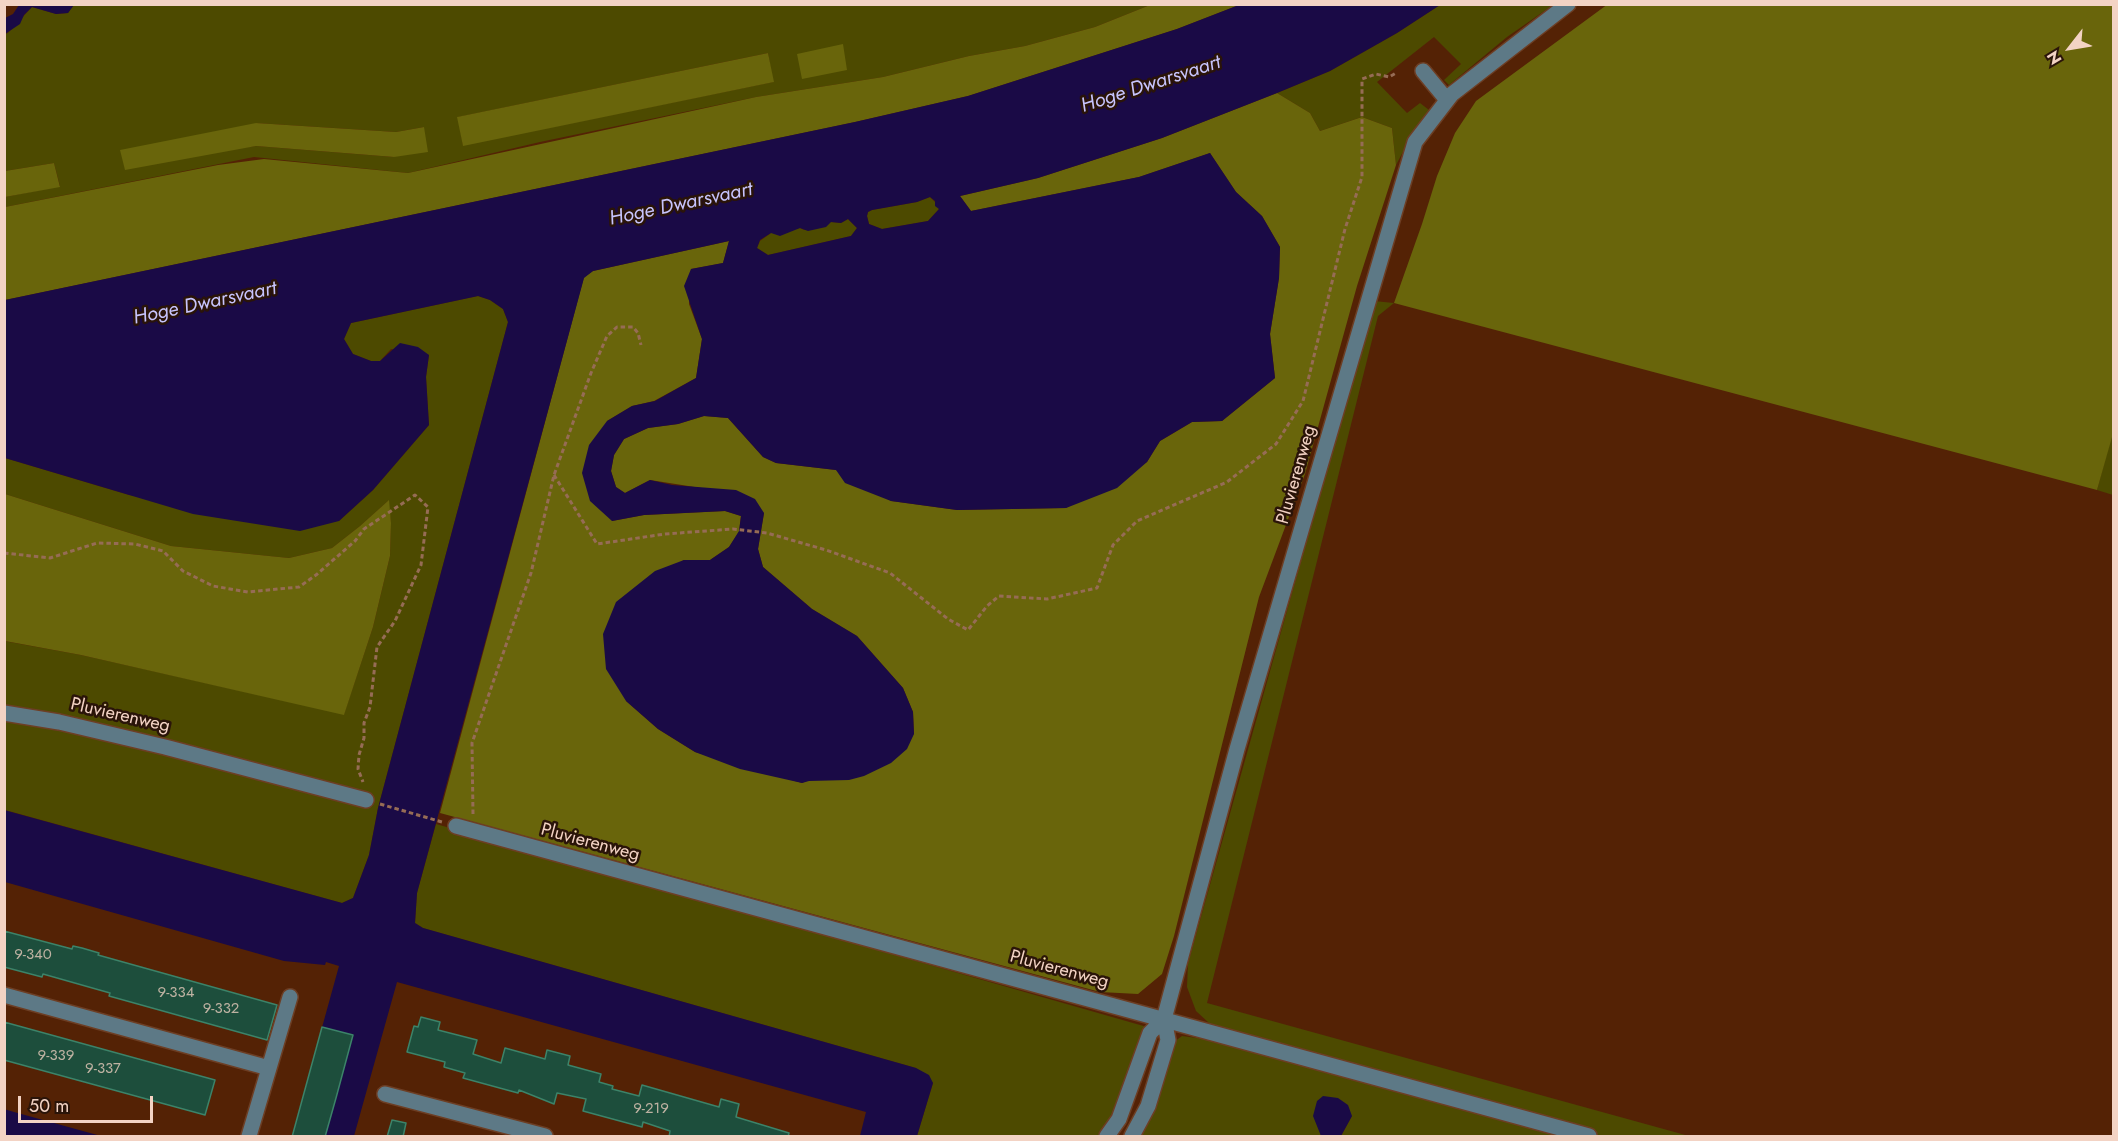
<!DOCTYPE html>
<style>
body{margin:0}
#map{position:relative;width:2118px;height:1141px;overflow:hidden;background:#542205;font-family:Jost,sans-serif}
canvas{display:block}
.frame{position:absolute;inset:0;border:6px solid #f3d3c4;pointer-events:none}
.north{position:absolute;left:2040px;top:18px;width:60px;height:60px;-webkit-text-stroke:4px #2a1409;paint-order:stroke;rotate:239deg;font-size:16px;font-weight:700;line-height:24px;text-align:center;color:#f3d3c4}
.north::after{content:'';display:block;margin:auto;width:21px;height:27px;background:#f3d3c4;clip-path:polygon(50% 0,100% 100%,50% 72%,0 100%)}
.scale{position:absolute;left:18px;top:1096px;width:135px;height:27px;box-sizing:border-box;border:3px solid #f3d3c4;border-top:0;padding-left:8px;font-size:18px;line-height:21px;white-space:nowrap;color:#f3d3c4;-webkit-text-stroke:4px #2a1409;paint-order:stroke}
</style>
<div id="map">
<canvas width="2118" height="1141"></canvas>
<div class="frame"></div>
<div class="north">N</div>
<div class="scale">50 m</div>
</div>
<script>
const context = document.querySelector('canvas').getContext('2d');
context.lineJoin = 'round';
function fill(path, color) {
  context.fillStyle = color;
  context.fill(path, 'evenodd');
}
function poly(rows) {
  const path = new Path2D();
  for (const r of rows) {
    path.moveTo(r[0], r[1]);
    for (let i = 2; i < r.length; i += 2) path.lineTo(r[i], r[i + 1]);
  }
  return path;
}
function trace(path, color, width, dash) {
  context.strokeStyle = color;
  context.lineWidth = width;
  context.lineCap = dash ? 'butt' : 'round';
  context.setLineDash(dash || []);
  context.stroke(path);
}
function write(font, color, halo, rows, align = 'center') {
  context.font = font + ' Jost,sans-serif';
  context.lineWidth = 5;
  context.setLineDash([]);
  context.textBaseline = 'middle';
  context.strokeStyle = halo;
  context.fillStyle = color;
  for (const [text, x, y, turn = 0] of rows) {
    context.save();
    context.translate(x, y);
    context.rotate((+turn || 0) * Math.PI / 180);
    context.textAlign = isNaN(turn) ? turn : align;
    if (halo) context.strokeText(text, 0, 0);
    context.fillText(text, 0, 0);
    context.restore();
  }
}
fill(poly([
 [74,4,1150,5,1095,27,1025,46,969,56,883,77,756,97,540,142,408,173,254,157,5,207,5,197,60,186,54,163,5,171,5,34,8,33,32,7,56,14,68,13],
 [768,53,773,82,463,145,458,117],
 [256,123,396,132,424,127,394,157,256,146,238,148],
 [1440,5,1553,5,1507,37,1449,85,1444,80,1461,64,1434,37,1377,82,1407,113,1420,103,1429,110,1412,135,1396,165,1392,128,1362,117,1320,131,1310,113,1277,93,1330,71,1397,33],
 [930,197,935,202,939,209,928,221,882,229,869,224,867,216,868,212,872,210,917,202],
 [848,219,857,228,851,236,768,255,757,248,760,241,771,233,800,228,804,230,831,222,841,223],
 [478,296,490,300,503,309,508,322,378,808,369,855,353,898,342,903,5,810,4,641,81,655,344,714,373,627,390,556,391,523,388,501,360,526,332,548,289,558,171,546,5,494,5,458,129,495,339,521,373,490,429,425,426,377,429,355,391,349,380,361,371,361,353,354,344,339,351,323],
 [1374,301,1394,303,1378,316,1207,1003,1689,1136,1341,1136,1352,1116,1321,1134,1321,1136,1137,1136,1171,1044,1182,1036,1205,1039,1209,1023,1196,1011,1187,987,1188,963],
 [2113,430,2113,495,2097,490],
 [436,824,787,924,1147,1027,1113,1118,1101,1136,917,1136,933,1083,916,1068,423,928,415,923,417,893]
]), '#4d4a00');
fill(poly([
 [1608,4,2113,5,2114,430,2097,490,1394,303,1422,224,1437,176,1455,133,1476,101],
 [1150,5,1239,5,1177,29,968,96,855,122,5,300,5,207,218,165,264,159,408,173,756,97,883,77,969,56,1025,46,1095,27],
 [843,44,847,70,802,79,797,54],
 [768,53,774,82,463,146,457,117],
 [1277,93,1310,113,1320,131,1362,117,1392,128,1396,165,1357,286,1305,474,1259,597,1174,936,1162,974,1138,994,1100,992,440,813,584,277,593,271,729,241,723,263,691,269,689,304,702,339,696,378,654,401,632,406,607,421,612,521,644,515,725,511,741,516,739,532,729,547,710,560,683,560,626,701,658,729,695,752,802,783,914,734,913,712,903,688,857,636,812,609,763,567,758,549,764,513,701,488,650,480,625,493,616,487,611,471,614,455,624,439,648,428,678,424,704,416,728,418,763,457,776,463,836,470,891,501,957,510,1066,508,1147,462,1160,441,1192,422,1222,421,1275,378,1270,334,1279,278,1280,247,1262,216,1236,192,1210,153,1139,177,971,211,960,196,1038,178,1162,138],
 [256,123,396,132,424,127,428,152,394,157,256,146,125,170,120,150],
 [54,163,60,187,5,197,5,171],
 [5,494,171,546,289,558,332,548,360,526,389,500,391,523,390,556,373,627,344,715,81,655,5,641]
]), '#69650b');
fill(poly([
 [19,5,19,4,74,5,68,13,56,14,32,7,24,15,20,24,5,34,5,18,13,14],
 [1239,5,1440,5,1397,33,1330,71,1277,93,1162,138,1038,178,960,196,971,211,1139,177,1210,153,1236,192,1262,216,1280,247,1279,278,1270,334,1275,378,1222,421,1192,422,1160,441,1147,462,1117,488,1066,508,957,510,891,501,845,483,836,470,776,463,763,457,728,418,704,416,678,424,648,428,624,439,614,455,611,471,616,487,625,493,650,480,672,485,736,490,755,499,764,513,758,549,763,567,812,609,857,636,903,688,913,712,914,734,907,749,891,763,864,776,849,780,809,781,802,783,740,769,695,752,658,729,626,701,606,669,603,634,616,602,655,571,684,560,710,560,729,547,739,531,741,516,725,511,644,515,612,521,590,501,582,473,589,445,607,421,632,406,655,401,696,378,702,339,684,286,691,269,723,263,729,241,593,271,584,278,417,893,415,923,423,928,916,1068,929,1075,933,1083,917,1136,860,1136,866,1112,397,982,354,1136,292,1136,339,966,326,962,325,965,284,961,5,882,4,810,342,903,353,898,369,855,378,808,508,322,503,309,490,300,478,296,351,323,344,339,353,354,371,361,380,361,400,343,418,347,429,355,426,377,429,425,373,490,339,521,300,531,193,514,5,458,5,300,855,122,968,96,1177,29],
 [930,197,935,201,935,206,939,209,928,221,882,229,869,224,867,216,868,212,872,210,917,202],
 [848,219,857,228,851,236,768,255,757,248,760,240,771,233,780,236,800,228,808,231,826,227,831,222,841,223],
 [1323,1096,1338,1098,1348,1105,1352,1116,1341,1136,1321,1136,1313,1116,1317,1101],
 [4,1109,14,1112,101,1136,5,1136]
]), '#1a0a46');
const building = poly([
 [4,931,72,949,73,946,82,948,99,953,98,955,277,1005,267,1040,109,996,110,993,43,974,42,977,4,967,4,931],
 [421,1017,440,1022,438,1030,477,1040,473,1054,501,1063,505,1048,545,1059,547,1050,570,1056,568,1065,601,1074,599,1082,613,1086,612,1089,639,1096,642,1085,719,1107,721,1099,739,1104,736,1117,789,1133,788,1137,669,1137,670,1131,643,1122,642,1127,583,1111,586,1099,557,1093,554,1104,519,1090,518,1093,463,1078,465,1073,444,1067,445,1062,407,1052,414,1026,418,1027,421,1017],
 [4,1022,215,1080,205,1115,4,1060,4,1022],
 [322,1027,353,1035,336,1098,325,1137,292,1137,322,1027],
 [392,1120,406,1123,403,1137,387,1137,392,1120]
]);
fill(building, '#1d4e3c');
trace(building, '#3c8369', 1.5);
const minor = poly([
 [1423,71,1447,100],
 [4,713,59,722,165,747,366,800],
 [456,826,1589,1136],
 [4,995,269,1068],
 [385,1094,545,1136],
 [249,1136,290,997],
 [1107,1136,1119,1119,1150,1033,1164,1019],
 [1132,1136,1148,1106,1168,1040,1164,1019,1237,749,1415,142,1452,94,1568,4]
]);
trace(minor, '#6d3e24', 18);
trace(poly([
 [554,475,597,544,665,534,733,529,767,533,826,550,890,573,948,619,968,630,987,606,999,596,1047,599,1097,588,1113,545,1137,521,1227,482,1276,444,1303,401,1345,229,1362,177,1362,79,1376,74,1389,77,1396,73],
 [4,553,50,558,97,543,135,544,163,551,183,571,213,586,248,592,299,587,316,575,355,541,364,529,415,495,428,507,421,565,395,621,377,647,370,707,364,723,364,738,359,755,358,769,363,782],
 [380,804,442,822],
 [473,814,472,743,531,573,554,475,591,373,607,336,617,327,633,327,638,333,641,345]
]), '#966c55', 3, [4.5, 3]);
trace(minor, '#5d7986', 15);
write('15px', '#beb2a2', null, [
 ["9-340",33,955],
 ["9-334",176,993],
 ["9-332",221,1009],
 ["9-339",56,1056],
 ["9-337",103,1069],
 ["9-219",651,1109]
]);
write('18px', '#f3d3c4', '#2a1409', [
 ["Pluvierenweg",1297,475,-74],
 ["Pluvierenweg",120,716,13],
 ["Pluvierenweg",590,843,15],
 ["Pluvierenweg",1059,970,15]
]);
write('italic 20px', '#c7c4fd', '#2a1409', [
 ["Hoge Dwarsvaart",1151,85,-18],
 ["Hoge Dwarsvaart",681,205,-12],
 ["Hoge Dwarsvaart",205,304,-12]
]);
</script>
